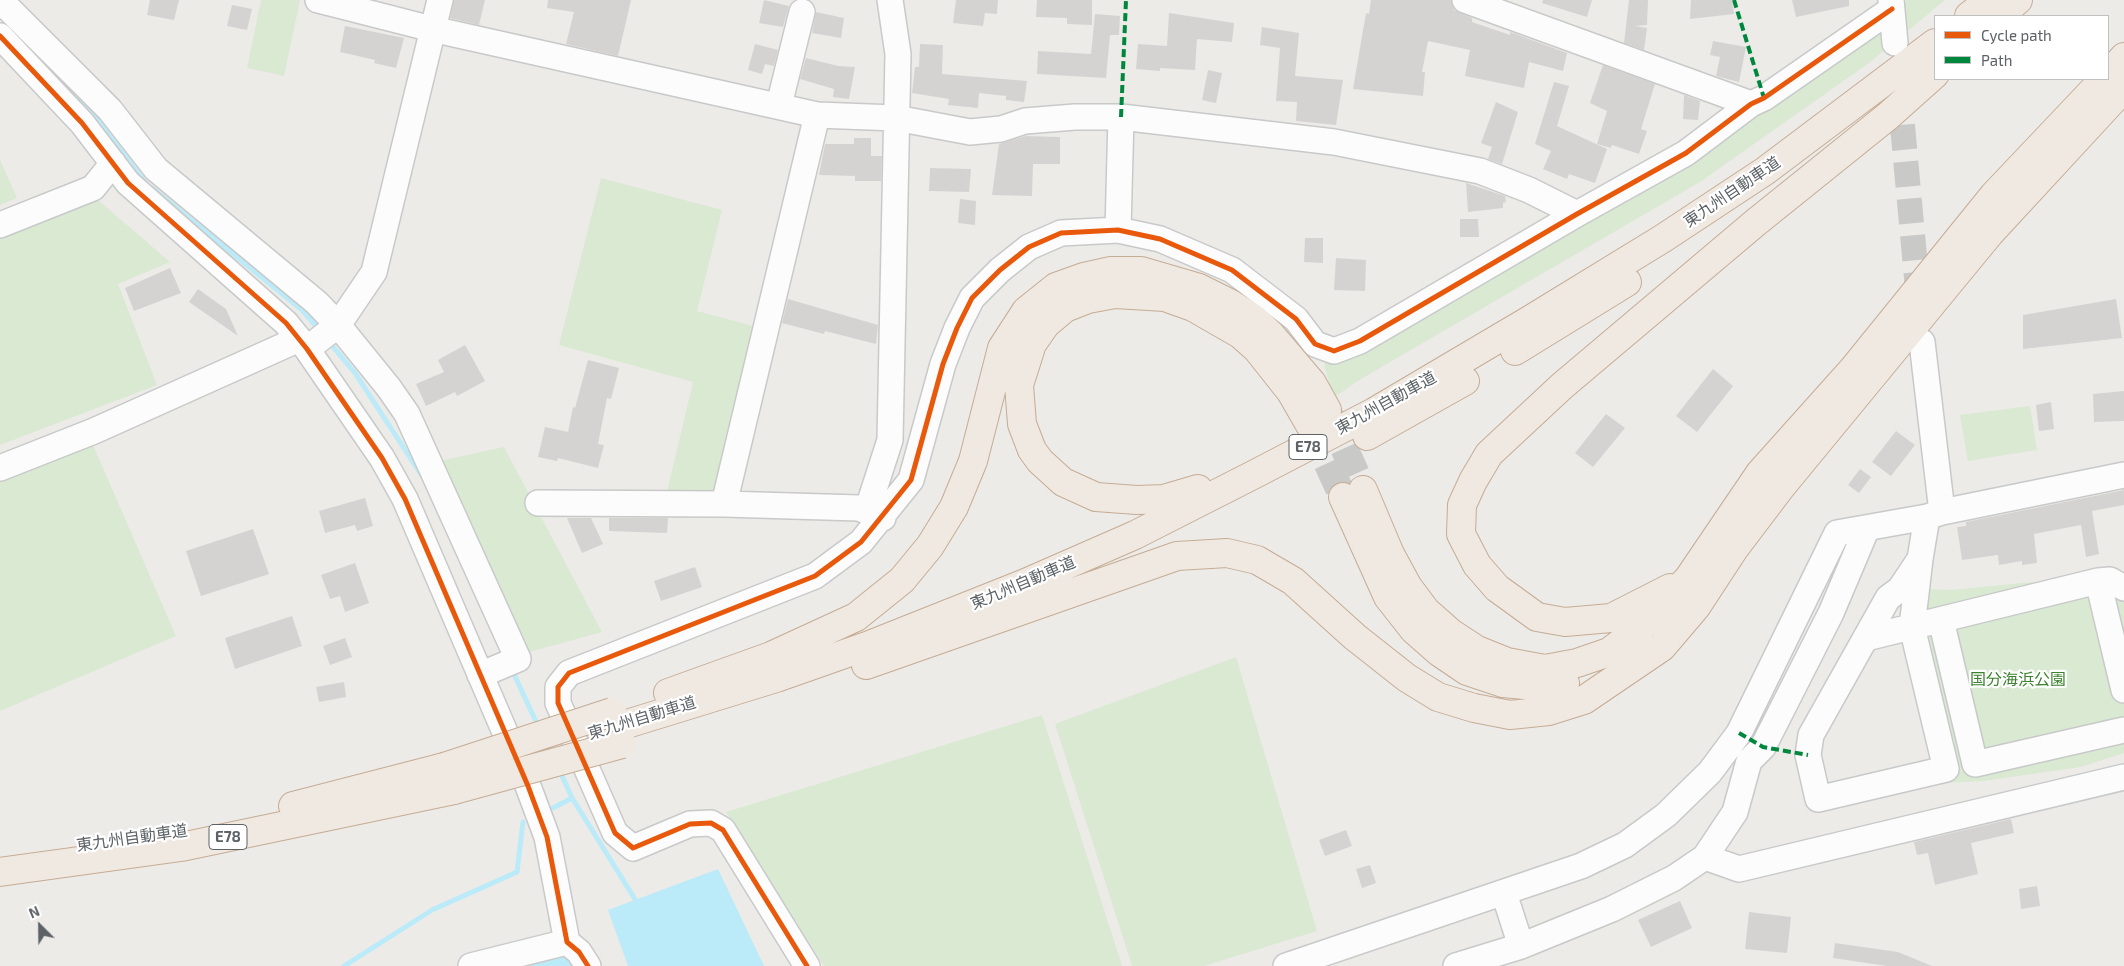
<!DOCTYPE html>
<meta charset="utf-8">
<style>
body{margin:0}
#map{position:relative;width:2124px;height:966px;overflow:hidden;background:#edebe8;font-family:"Exo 2",sans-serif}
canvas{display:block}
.legend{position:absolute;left:1934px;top:15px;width:175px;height:65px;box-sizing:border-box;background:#fff;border:1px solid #bec0c2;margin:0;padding:6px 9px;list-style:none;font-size:15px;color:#5c6266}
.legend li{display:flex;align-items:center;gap:10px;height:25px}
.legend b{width:25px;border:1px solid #bec0c2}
.north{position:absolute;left:15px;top:901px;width:50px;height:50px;-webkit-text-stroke:4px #fff;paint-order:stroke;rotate:337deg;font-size:14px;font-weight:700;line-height:20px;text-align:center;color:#5c6266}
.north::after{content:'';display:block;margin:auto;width:18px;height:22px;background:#5c6266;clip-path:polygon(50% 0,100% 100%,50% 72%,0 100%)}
</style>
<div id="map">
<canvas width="2124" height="966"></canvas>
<ul class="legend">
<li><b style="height:6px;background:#e8590c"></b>Cycle path</li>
<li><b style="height:6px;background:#00873e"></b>Path</li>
</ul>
<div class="north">N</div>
</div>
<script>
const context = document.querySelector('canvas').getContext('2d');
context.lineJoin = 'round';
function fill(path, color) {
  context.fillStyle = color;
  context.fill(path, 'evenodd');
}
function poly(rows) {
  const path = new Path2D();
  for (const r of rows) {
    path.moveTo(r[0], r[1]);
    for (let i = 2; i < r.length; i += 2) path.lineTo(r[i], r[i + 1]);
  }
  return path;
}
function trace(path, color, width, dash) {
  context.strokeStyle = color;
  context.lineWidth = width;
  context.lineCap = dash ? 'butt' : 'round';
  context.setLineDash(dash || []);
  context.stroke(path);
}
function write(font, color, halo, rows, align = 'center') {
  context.font = font + ' "Exo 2","Noto Sans JP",sans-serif';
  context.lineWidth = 4.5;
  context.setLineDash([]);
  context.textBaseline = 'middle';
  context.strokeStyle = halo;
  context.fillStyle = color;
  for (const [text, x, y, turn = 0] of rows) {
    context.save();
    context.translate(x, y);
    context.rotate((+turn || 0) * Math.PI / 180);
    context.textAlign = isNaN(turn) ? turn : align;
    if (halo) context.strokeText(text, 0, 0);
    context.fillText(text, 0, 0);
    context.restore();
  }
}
fill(poly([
 [261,0,300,0,284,76,247,68],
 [1907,0,1945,0,1869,63,1700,182,1361,379,1333,398,1324,364,1673,175,1856,44],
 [0,160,17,198,0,205],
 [601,178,722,210,697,311,757,327,720,497,667,492,693,382,559,345],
 [97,199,170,262,118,284,157,385,0,445,0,239],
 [2030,406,2037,450,1968,461,1960,415],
 [93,445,176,636,0,711,0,482],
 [504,447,602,632,522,654,435,462],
 [2033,582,2045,587,2124,582,2124,753,2081,767,1983,781,1946,783,1941,778,1910,647,1925,589,1950,590],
 [1236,657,1317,931,1204,966,1132,966,1055,724],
 [1042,715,1122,966,824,966,726,812]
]), '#d9e9d2');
fill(poly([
 [718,869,764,966,628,966,608,910],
 [567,948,574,966,502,966]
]), '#bbeaf8');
trace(poly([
 [33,50,91,112,145,182],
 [152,188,302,310,320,331],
 [329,342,355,373,422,476],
 [512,670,539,728],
 [559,769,572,798,638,904],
 [553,808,572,798],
 [344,966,432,910,517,872,523,822]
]), '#bbeaf8', 5);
fill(poly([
 [150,0,179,0,174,20,147,15],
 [454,0,485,0,479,25,450,18],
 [548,0,631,0,618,56,566,44,574,12,547,8],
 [764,0,789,6,783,27,759,23],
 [956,0,998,0,997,14,985,13,983,26,953,23],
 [1037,0,1092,0,1092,25,1067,24,1067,18,1036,17],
 [1371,0,1451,0,1454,10,1472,18,1472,22,1510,35,1510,32,1567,53,1563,71,1529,62,1524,88,1465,76,1470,50,1428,41,1422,72,1425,72,1423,96,1353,89,1366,13,1369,14],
 [1543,0,1592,0,1587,17,1542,3],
 [1629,0,1648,0,1647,25,1635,26,1647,28,1644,50,1624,43],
 [1691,0,1732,0,1734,14,1690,19],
 [1792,0,1849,0,1849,6,1796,17],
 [232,5,252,9,247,30,227,26],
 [816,12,844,18,841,38,812,33],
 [1169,13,1234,23,1232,42,1197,39,1195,70,1160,68,1160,71,1136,69,1138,44,1167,46],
 [1095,14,1120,16,1119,35,1110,35,1106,78,1037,74,1038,51,1091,54],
 [345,26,404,38,396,68,374,63,375,60,340,52],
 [1262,27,1299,33,1295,76,1343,80,1336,125,1296,121,1297,102,1276,101,1280,48,1260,45],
 [1713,41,1746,47,1739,82,1716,76,1720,57,1710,55],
 [755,44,778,50,774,66,765,64,762,74,748,70],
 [920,44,943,45,942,74,1027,81,1024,102,1006,100,1006,96,979,93,978,108,948,105,949,99,912,93,915,67,919,67],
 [806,58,838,66,855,67,849,99,833,97,834,89,800,79],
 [1603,65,1655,84,1641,129,1647,131,1639,154,1612,145,1611,148,1597,144,1607,111,1590,103],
 [1208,70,1222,73,1216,103,1202,100],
 [1554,82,1569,86,1557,126,1607,149,1595,183,1569,174,1567,179,1543,169,1551,151,1535,144],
 [1684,95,1700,101,1698,120,1683,119],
 [1496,102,1518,112,1502,164,1488,159,1492,147,1481,143],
 [1026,136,1060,137,1060,164,1033,164,1032,196,992,195,999,144],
 [854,138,871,138,871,156,882,156,881,181,855,181,855,176,819,175,825,144,854,144],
 [930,168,971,169,969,192,929,191],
 [1466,183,1505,196,1506,202,1503,203,1503,208,1468,212],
 [960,199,976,201,975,225,958,223],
 [1460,219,1478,219,1479,237,1460,237],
 [1305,238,1323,238,1323,263,1304,262],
 [1336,258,1366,260,1365,291,1334,290],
 [170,268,181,293,134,311,125,288],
 [198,289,226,309,238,336,189,302],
 [788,299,878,325,876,344,825,331,824,334,782,323],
 [2116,299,2122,338,2023,349,2023,315],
 [465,345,485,381,457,396,455,392,426,406,416,384,444,372,438,360],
 [588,360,619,368,611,399,607,398,598,444,604,445,598,468,558,458,557,461,538,457,545,427,568,432,573,407,575,408],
 [1713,369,1733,386,1697,432,1676,416],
 [2124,391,2124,421,2094,422,2093,394],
 [2051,402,2054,429,2039,431,2036,405],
 [1606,414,1625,428,1593,467,1575,453],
 [1896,431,1915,445,1891,476,1872,462],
 [1860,469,1871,477,1859,493,1848,485],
 [2124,490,2124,505,2092,511,2099,554,2086,557,2081,525,2034,534,2037,563,2022,565,2022,561,1999,565,1998,555,1962,560,1957,527,1966,526,1966,522],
 [365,498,373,526,357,531,355,525,325,533,319,511],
 [567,518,591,518,603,544,582,553],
 [609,518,668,518,667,533,609,531],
 [253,529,269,574,201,596,186,551],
 [355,563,369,603,345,612,340,596,330,599,321,575],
 [695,567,702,587,661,601,654,581],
 [292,616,302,646,235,669,225,638],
 [345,638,352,657,330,665,323,646],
 [344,682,346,697,319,702,316,687],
 [2011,819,2014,833,1971,843,1978,874,1935,885,1928,853,1917,855,1914,842],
 [1346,830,1352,846,1325,856,1319,840],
 [1370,865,1376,883,1362,888,1356,869],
 [2037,886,2040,906,2021,909,2019,889],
 [1680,901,1692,928,1651,947,1638,920],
 [1749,912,1791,917,1787,953,1745,949],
 [1835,943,1898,952,1932,966,1887,966,1833,958]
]), '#d5d3d2');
trace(poly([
 [1899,88,1919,305]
]), '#c9c9c8', 25, [25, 12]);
trace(poly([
 [1327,410,1363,490],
 [1310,425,1343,497]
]), '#c9c9c8', 28, [28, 14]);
const minor = poly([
 [0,0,110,110,156,169,317,303,338,325,389,388,407,414,518,659,480,675],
 [318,0,432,29,817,115,896,118,970,132,1001,129,1025,121,1075,117,1121,117,1334,142,1480,171,1529,190,1577,214],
 [1465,0,1751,104],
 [1891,0,1895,43],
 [0,36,82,123,128,183,286,323,307,349,382,458,405,499,528,786,547,837,567,942,579,952,588,966],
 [779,105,802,12],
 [0,225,93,188,113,163],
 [1118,230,1121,117],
 [1922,342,1942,512],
 [307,349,338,325,374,272,440,0],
 [0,468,94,431,299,339],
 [538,503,724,504,859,508,883,518],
 [724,504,817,115],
 [867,511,890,440,898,54,890,0],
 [1920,559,1912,627,1946,769,1818,799,1808,755,1811,735,1888,598,1900,589,1920,559,1927,517],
 [2098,581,2124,690],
 [1941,620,1975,764,2124,730],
 [1866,638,2098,581,2110,580,2124,588],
 [1705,857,1739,869,2124,777],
 [1504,893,1521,946],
 [471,966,567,942],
 [807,966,723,830,711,823,690,824,633,848,615,833,558,703,558,687,569,673,815,576,861,542,911,480,943,364,957,328,972,298,1000,270,1029,247,1061,233,1118,230,1160,239,1232,270,1296,319,1315,344,1334,351,1360,341,1577,214,1686,153,1751,104,1764,98,1892,9],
 [1286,966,1581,866,1625,845,1666,815,1710,772,1739,733,1837,533,1927,517,1942,512,2124,475],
 [1456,966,1521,946,1612,909,1674,878,1705,857,1735,812,1749,761,1763,747,1831,613,1867,528]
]);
const highway = poly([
 [1969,16,1989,0],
 [1999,16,2018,0],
 [2108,75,2124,57],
 [1515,351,1627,282],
 [1367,436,1465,381],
 [1198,489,1164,499,1137,500,1096,497,1063,482,1040,461,1032,450,1022,424,1019,385,1032,344,1046,324,1065,308,1088,299,1115,294,1165,297,1193,307,1240,334,1257,349,1291,392,1310,425],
 [1363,490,1390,554,1408,587,1426,611,1451,633,1477,650,1507,662,1545,669,1577,663,1609,652,1641,628,1688,579,1760,473,1854,368,1994,195,2104,79],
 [1343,497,1388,597,1414,630,1439,652,1467,671,1503,683,1546,687,1565,683],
 [1670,588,1611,618,1565,622,1537,617,1497,588,1477,565,1461,534,1462,505,1473,481,1489,454,1562,386,1755,223,1888,116,1935,74],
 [866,665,1177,556,1227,553,1257,560,1293,581,1355,637,1407,678,1438,697,1474,708,1510,715,1549,711,1584,700,1662,647,1696,607,1734,549,1781,487,1990,233,2124,88],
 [668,693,771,656,856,617,902,580,930,546,954,507,973,461,1002,348,1026,311,1056,287,1084,277,1111,271,1141,271,1199,288,1231,304,1254,319,1271,335,1312,383,1327,410],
 [617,727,776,678,867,646,1023,584,1135,535,1255,474,1374,412,1528,321,1662,239,1765,171,1935,43],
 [293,806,444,767],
 [0,872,181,847,454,790]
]);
trace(minor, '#c8c9c9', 28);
trace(highway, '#c5ac94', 30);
trace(minor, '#fcfcfc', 25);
trace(highway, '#f0e9e1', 28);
const highwayBridge = poly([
 [444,767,612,712],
 [454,790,622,744]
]);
trace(highwayBridge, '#c5ac94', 30, []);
trace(highwayBridge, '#f0e9e1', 28);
trace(poly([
 [1734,0,1764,98],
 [1121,117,1126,0],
 [1739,733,1763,747,1808,755]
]), '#00873e', 4, [8, 4]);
trace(poly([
 [0,36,82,123,128,183,286,323,307,349,382,458,405,499,528,786,547,837,567,942,579,952,588,966],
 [807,966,723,830,711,823,690,824,633,848,615,833,558,703,558,687,569,673,815,576,861,542,911,480,943,364,957,328,972,298,1000,270,1029,247,1061,233,1118,230,1160,239,1232,270,1296,319,1315,344,1334,351,1360,341,1577,214,1686,153,1751,104,1764,98,1892,9]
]), '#e8590c', 5);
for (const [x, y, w] of [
 [1308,447,38],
 [228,837,38]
]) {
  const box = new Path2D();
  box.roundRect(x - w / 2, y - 12.5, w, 25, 4);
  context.fillStyle = '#fff';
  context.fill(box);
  trace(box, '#5c6266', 1);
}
write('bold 15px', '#5c6266', null, [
 ["E78",1308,447],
 ["E78",228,837]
]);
write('16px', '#5c6266', '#fff', [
 ["東九州自動車道",1732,192,-34],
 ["東九州自動車道",1386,403,-29],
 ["東九州自動車道",1023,583,-23],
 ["東九州自動車道",642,718,-17],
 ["東九州自動車道",132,838,-8]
]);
write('16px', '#3d8230', '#fff', [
 ["国分海浜公園",2018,680]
]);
</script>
